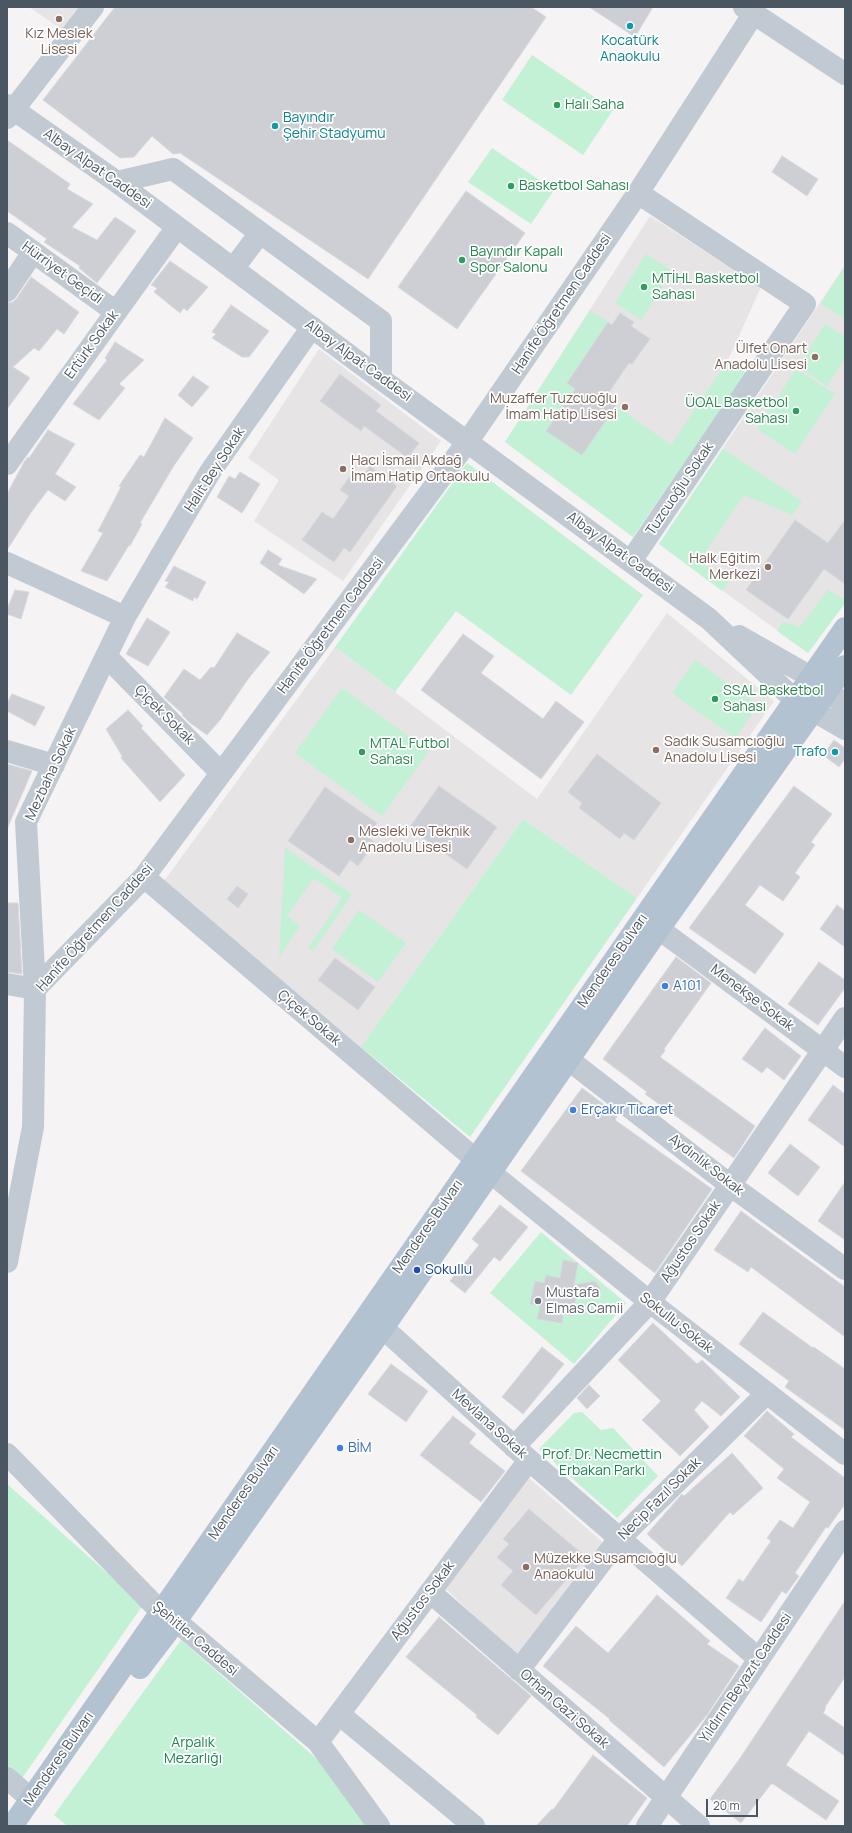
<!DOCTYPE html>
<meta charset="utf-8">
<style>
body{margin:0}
#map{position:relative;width:852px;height:1833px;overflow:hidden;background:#f5f3f3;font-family:Manrope,sans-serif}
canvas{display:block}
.frame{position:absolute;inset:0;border:8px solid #4a5661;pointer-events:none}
.scale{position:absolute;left:706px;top:1799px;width:52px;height:18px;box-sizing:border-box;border:2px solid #4a5661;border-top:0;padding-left:5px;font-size:12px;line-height:14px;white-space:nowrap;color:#4a5661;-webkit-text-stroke:3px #fff;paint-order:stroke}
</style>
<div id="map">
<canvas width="852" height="1833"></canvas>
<div class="frame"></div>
<div class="scale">20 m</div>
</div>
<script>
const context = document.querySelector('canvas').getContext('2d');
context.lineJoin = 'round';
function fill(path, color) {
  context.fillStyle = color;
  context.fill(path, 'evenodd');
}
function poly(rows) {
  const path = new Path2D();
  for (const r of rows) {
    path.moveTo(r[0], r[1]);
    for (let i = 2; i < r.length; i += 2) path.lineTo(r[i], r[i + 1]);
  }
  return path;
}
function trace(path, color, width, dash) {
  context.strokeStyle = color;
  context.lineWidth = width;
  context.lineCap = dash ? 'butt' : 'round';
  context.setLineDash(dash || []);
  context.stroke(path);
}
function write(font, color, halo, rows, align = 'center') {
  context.font = font + ' Manrope,sans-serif';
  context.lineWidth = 3.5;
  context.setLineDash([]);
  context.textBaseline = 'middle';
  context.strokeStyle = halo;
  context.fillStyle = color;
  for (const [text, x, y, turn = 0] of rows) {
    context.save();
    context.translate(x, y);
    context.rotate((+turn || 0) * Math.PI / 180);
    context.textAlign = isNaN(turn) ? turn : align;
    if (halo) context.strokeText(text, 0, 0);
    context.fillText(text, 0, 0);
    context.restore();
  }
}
fill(poly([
 [29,7,81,7,63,30],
 [650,216,761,287,728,360,746,373,633,537,505,442],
 [845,265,845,603,808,653,659,544],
 [319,349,441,441,343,581,254,521,279,480,248,458],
 [667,613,774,701,637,898,523,819,361,1047,164,881,335,647,537,799],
 [529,1478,607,1546,519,1658,446,1589]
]), '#e6e4e5');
fill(poly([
 [532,55,613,110,583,155,502,100],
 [492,148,554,190,531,224,468,182],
 [646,254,672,271,641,320,615,303],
 [845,266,845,319,821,304],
 [590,310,608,322,567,383,582,394,571,395,546,431,582,455,616,406,671,445,728,360,746,373,633,537,505,442],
 [825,324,845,337,845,358,827,386,798,367],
 [796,369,835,394,795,454,757,429],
 [723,449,802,501,792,515,744,495,699,561,728,582,722,591,659,544],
 [467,463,643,595,571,695,456,611,395,692,335,647],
 [828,590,845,600,845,603,808,653,777,631,783,622,800,627],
 [695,660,758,705,735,738,672,693],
 [342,688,429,751,382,816,295,753],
 [523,819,637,898,470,1137,361,1047],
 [285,848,352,894,313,951,308,948,342,898,314,878,287,916,300,926,279,957],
 [359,910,406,943,378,982,332,949],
 [541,1232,626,1303,574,1364,490,1293],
 [582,1412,601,1430,613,1428,658,1476,617,1518,539,1449,574,1413],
 [7,1484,143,1605,18,1784,7,1773],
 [181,1640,367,1803,376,1826,67,1826,54,1815]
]), '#c3f1d5');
const building = poly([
 [115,7,531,7,546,17,368,279,180,153,173,154,152,136,134,157,120,158,43,100,115,7],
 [589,7,653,7,635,37,589,7],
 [7,140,70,184,67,189,93,204,72,227,97,240,115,217,136,231,97,283,79,268,80,266,44,242,47,239,7,211,7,140],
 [782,156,818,179,807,196,772,172,782,156],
 [466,191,525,233,457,329,398,287,466,191],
 [170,261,208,287,187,311,184,308,180,313,154,292,157,288,151,285,170,261],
 [31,277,79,312,64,334,57,329,39,351,34,348,13,367,30,378,7,409,7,303,13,302,17,298,31,277],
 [231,305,269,331,249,357,242,357,212,338,216,334,212,332,231,305],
 [620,313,634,322,631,326,650,339,632,364,629,363,605,398,616,406,582,455,546,431,575,389,567,383,608,322,612,325,620,313],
 [115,342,144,360,119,384,125,388,99,420,73,404,107,360,105,358,115,342],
 [340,374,381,405,376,411,419,443,408,458,364,426,361,431,320,401,340,374],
 [193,376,209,387,192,407,178,395,193,376],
 [165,418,193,438,173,467,140,523,142,524,130,546,129,545,107,581,81,571,103,533,98,531,121,487,119,486,140,455,144,457,165,418],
 [48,430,75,444,55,474,76,487,65,501,48,490,32,511,7,550,7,494,24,462,28,457,29,458,48,430],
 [370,466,397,486,350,552,344,548,334,562,302,540,322,512,333,519,349,496,340,490,351,475,359,481,370,466],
 [240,472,260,484,242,513,217,497,229,476,235,479,240,472],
 [795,520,828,543,845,520,845,584,824,569,788,619,746,590,795,520],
 [268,550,282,559,278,565,317,579,304,594,260,563,268,550],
 [174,566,206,582,197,599,194,597,193,601,165,587,169,582,165,581,174,566],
 [15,590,29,592,21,619,7,614,7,609,15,590],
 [147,618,170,632,148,666,126,654,147,618],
 [237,633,270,652,248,679,220,720,207,735,189,722,182,715,183,714,164,697,184,669,200,680,211,667,214,668,237,633],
 [463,634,494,656,481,673,543,719,556,701,584,722,541,779,421,690,463,634],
 [12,694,45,707,35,726,7,711,7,703,12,694],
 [128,710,143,726,141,728,185,775,160,802,121,758,122,756,106,729,128,710],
 [834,740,845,748,845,759,839,767,823,755,834,740],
 [597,754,661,803,634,840,624,833,620,839,603,826,579,808,582,803,568,792,597,754],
 [7,764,32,771,7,829,7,764],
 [439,786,497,827,467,869,409,828,439,786],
 [794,786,832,814,811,842,815,845,795,873,800,877,783,901,760,885,745,905,784,934,755,974,689,928,794,786],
 [325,787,377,823,367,837,375,842,358,866,350,860,339,876,288,841,325,787],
 [237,886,248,894,238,908,227,899,237,886],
 [7,903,18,903,22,974,7,972,7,903],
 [837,905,845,911,845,947,820,929,837,905],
 [676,957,711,983,664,1049,665,1051,660,1057,755,1126,734,1158,645,1094,647,1092,603,1059,676,957],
 [335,958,375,987,358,1010,318,980,335,958],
 [819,962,845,980,845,988,818,1025,788,1004,819,962],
 [765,1028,801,1056,784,1080,767,1067,762,1073,742,1059,765,1028],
 [833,1085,845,1094,845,1147,808,1120,833,1085],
 [582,1088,618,1115,615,1120,712,1189,655,1273,521,1171,582,1088],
 [790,1144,820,1167,798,1196,768,1173,790,1144],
 [845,1182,845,1240,818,1221,845,1182],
 [500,1205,528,1227,500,1261,494,1257,465,1293,450,1281,479,1245,472,1239,500,1205],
 [741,1211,845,1287,845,1337,751,1267,748,1272,714,1250,741,1211],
 [563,1260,578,1263,574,1285,594,1281,600,1287,600,1292,594,1298,577,1293,572,1316,563,1314,562,1323,537,1319,540,1306,530,1304,535,1281,544,1283,546,1275,560,1278,563,1260],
 [763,1312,813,1348,814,1347,845,1369,845,1430,785,1387,789,1381,739,1344,763,1312],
 [653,1323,697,1364,702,1360,740,1397,721,1416,702,1401,694,1410,709,1427,680,1456,642,1420,661,1401,618,1360,653,1323],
 [542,1347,564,1364,523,1414,502,1397,542,1347],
 [391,1364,428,1391,406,1422,368,1394,391,1364],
 [589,1385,600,1396,587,1409,577,1398,589,1385],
 [767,1411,794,1434,791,1437,845,1478,845,1504,828,1528,826,1527,795,1573,799,1576,786,1594,782,1591,761,1622,726,1598,739,1579,743,1582,771,1541,767,1538,780,1520,793,1528,810,1502,777,1478,784,1469,744,1436,767,1411],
 [453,1416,476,1434,469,1443,505,1471,481,1502,420,1455,453,1416],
 [732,1453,763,1488,733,1515,730,1512,682,1566,647,1534,682,1494,684,1496,732,1453],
 [529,1509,586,1557,536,1615,501,1585,513,1571,497,1557,509,1544,503,1539,529,1509],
 [657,1595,710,1641,707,1644,739,1666,707,1715,664,1767,609,1720,610,1719,543,1666,576,1626,608,1653,657,1595],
 [845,1601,845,1677,825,1707,826,1708,823,1713,845,1728,845,1756,809,1731,786,1765,839,1801,826,1820,773,1784,771,1784,741,1823,710,1799,738,1761,845,1601],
 [439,1617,531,1696,498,1735,476,1717,477,1715,406,1657,439,1617],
 [593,1755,647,1798,627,1826,536,1826,552,1809,553,1810,593,1755]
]);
fill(building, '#cdcfd5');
trace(building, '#d7d9de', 1);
trace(poly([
 [744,7,845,74],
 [7,105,117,182,381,379,709,619,795,700,845,729],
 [7,118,93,7],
 [117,182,173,169,381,321,381,379],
 [7,233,116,312],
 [233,269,260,233],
 [7,291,33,252],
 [7,464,177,227],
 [631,561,805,304,638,193],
 [7,563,125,617],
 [739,636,811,677,845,705],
 [106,656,221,773],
 [7,751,54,765],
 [144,877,475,1159],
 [659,929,845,1067],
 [7,984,35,989],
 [35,989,144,877,468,441,638,193,754,13],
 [569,1060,730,1185,845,1269],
 [491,1173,650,1302,845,1454],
 [7,1262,33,1127,35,989,26,822,125,617,210,472,312,327],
 [383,1328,529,1460,759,1659],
 [514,1447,650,1302,845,1018],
 [7,1454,162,1613,176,1621,318,1742,379,1826],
 [430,1592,699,1826],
 [519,1670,619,1539,767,1393],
 [339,1714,474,1826],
 [318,1742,529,1460],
 [7,1778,31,1799],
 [647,1826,845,1531]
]), '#c1cad2', 22);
trace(poly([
 [140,1668,176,1621,383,1328,659,929,845,666],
 [12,1826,845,628]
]), '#b3c2d1', 22);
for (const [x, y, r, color] of [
 [59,19,4,"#8d6e63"],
 [630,26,4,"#0f9aa8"],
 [557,105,4,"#2e9e5b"],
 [275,126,4,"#0f9aa8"],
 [511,186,4,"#2e9e5b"],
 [462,260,4,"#2e9e5b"],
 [644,287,4,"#2e9e5b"],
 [815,357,4,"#8d6e63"],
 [625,407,4,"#8d6e63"],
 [796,411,4,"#2e9e5b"],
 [343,469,4,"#8d6e63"],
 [768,567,4,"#8d6e63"],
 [715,699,4,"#2e9e5b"],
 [656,750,4,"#8d6e63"],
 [362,752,4,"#2e9e5b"],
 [835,752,4,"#0f9aa8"],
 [351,840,4,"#8d6e63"],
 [665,986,4,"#3f7fe0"],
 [573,1110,4,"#3f7fe0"],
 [417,1270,4,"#1a4fb4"],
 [538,1301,4,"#6b7280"],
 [340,1448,4,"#3f7fe0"],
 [526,1567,4,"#8d6e63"]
]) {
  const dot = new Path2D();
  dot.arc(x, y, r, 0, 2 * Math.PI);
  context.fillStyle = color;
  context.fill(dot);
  trace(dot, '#fff', 1.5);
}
write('14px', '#785e54', '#fff', [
 ["Kız Meslek",59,34,"center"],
 ["Lisesi",59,50,"center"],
 ["Ülfet Onart",807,349,"right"],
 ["Anadolu Lisesi",807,365,"right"],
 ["Muzaffer Tuzcuoğlu",617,399,"right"],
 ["İmam Hatip Lisesi",617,415,"right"],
 ["Hacı İsmail Akdağ",351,461],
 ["İmam Hatip Ortaokulu",351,477],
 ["Halk Eğitim",760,559,"right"],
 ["Merkezi",760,575,"right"],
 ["Sadık Susamcıoğlu",664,742],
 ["Anadolu Lisesi",664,758],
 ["Mesleki ve Teknik",359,832],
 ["Anadolu Lisesi",359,848],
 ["Müzekke Susamcıoğlu",534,1559],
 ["Anaokulu",534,1575]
], 'left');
write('14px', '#0d838f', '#fff', [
 ["Kocatürk",630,41],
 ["Anaokulu",630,57],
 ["Bayındır",283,118,"left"],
 ["Şehir Stadyumu",283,134,"left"],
 ["Trafo",827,752,"right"]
]);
write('14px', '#27864d', '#fff', [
 ["Halı Saha",565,105],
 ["Basketbol Sahası",519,186],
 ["Bayındır Kapalı",470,252],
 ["Spor Salonu",470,268],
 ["MTİHL Basketbol",652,279],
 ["Sahası",652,295],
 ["ÜOAL Basketbol",788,403,"right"],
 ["Sahası",788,419,"right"],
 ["SSAL Basketbol",723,691],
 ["Sahası",723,707],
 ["MTAL Futbol",370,744],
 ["Sahası",370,760]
], 'left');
write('14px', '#4a5661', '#fff', [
 ["Albay Alpat Caddesi",97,169,35],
 ["Hürriyet Geçidi",62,273,36],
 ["Hanife Öğretmen Caddesi",562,304,-56],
 ["Ertürk Sokak",92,345,-54],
 ["Albay Alpat Caddesi",358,361,36],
 ["Halit Bey Sokak",215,470,-57],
 ["Tuzcuoğlu Sokak",680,489,-56],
 ["Albay Alpat Caddesi",620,553,36],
 ["Hanife Öğretmen Caddesi",331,626,-53],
 ["Çiçek Sokak",164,715,45],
 ["Mezbaha Sokak",51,774,-65],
 ["Hanife Öğretmen Caddesi",95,928,-48],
 ["Menderes Bulvarı",613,961,-55],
 ["Menekşe Sokak",752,998,37],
 ["Çiçek Sokak",309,1018,40],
 ["Aydınlık Sokak",706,1165,38],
 ["Menderes Bulvarı",428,1227,-55],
 ["Ağustos Sokak",691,1242,-56],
 ["Sokullu Sokak",676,1323,38],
 ["Mevlana Sokak",489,1424,42],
 ["Menderes Bulvarı",244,1493,-55],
 ["Necip Fazıl Sokak",660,1499,-45],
 ["Ağustos Sokak",423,1601,-53],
 ["Şehitler Caddesi",195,1639,40],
 ["Yıldırım Beyazıt Caddesi",746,1678,-56],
 ["Orhan Gazi Sokak",564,1709,41],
 ["Menderes Bulvarı",59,1759,-55]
]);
write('14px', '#366cbe', '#fff', [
 ["A101",673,986],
 ["Erçakır Ticaret",581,1110],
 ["BİM",348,1448]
], 'left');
write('14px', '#164399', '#fff', [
 ["Sokullu",425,1270]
], 'left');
write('14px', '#5b616d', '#fff', [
 ["Mustafa",546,1293],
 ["Elmas Camii",546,1309]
], 'left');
write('14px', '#17864f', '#fff', [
 ["Prof. Dr. Necmettin",602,1455],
 ["Erbakan Parkı",602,1471],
 ["Arpalık",193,1743],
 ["Mezarlığı",193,1759]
]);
</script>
